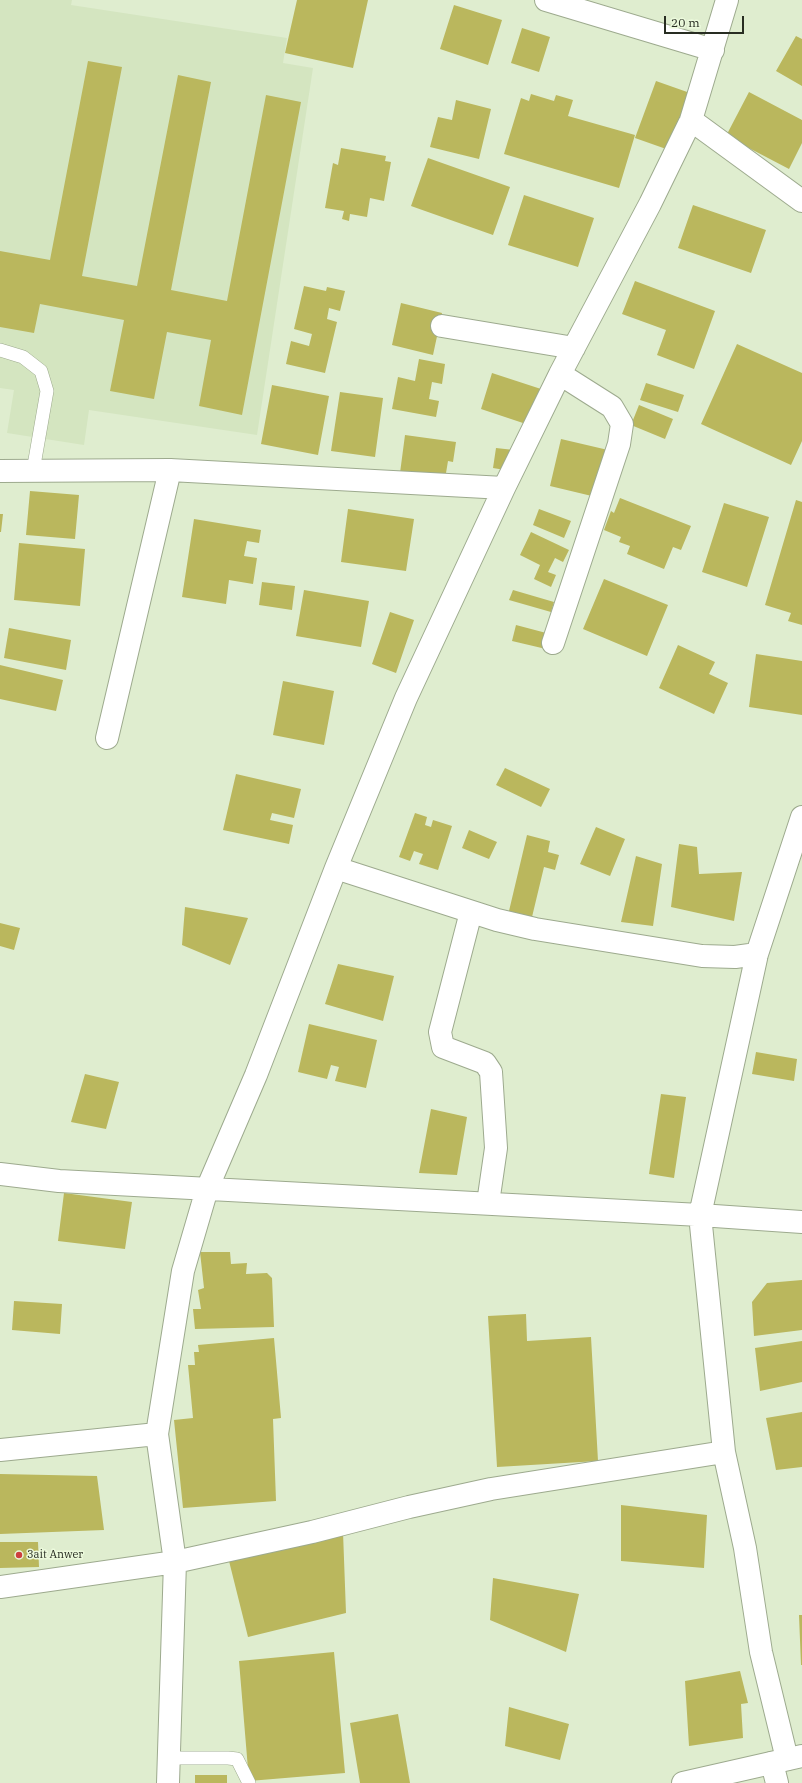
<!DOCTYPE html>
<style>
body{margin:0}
#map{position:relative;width:802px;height:1783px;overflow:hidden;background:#dfedcf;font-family:"IBM Plex Serif",serif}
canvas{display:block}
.scale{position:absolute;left:664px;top:16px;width:80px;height:18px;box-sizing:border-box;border:2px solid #282d22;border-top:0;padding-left:5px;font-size:12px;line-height:14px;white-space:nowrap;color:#282d22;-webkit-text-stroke:3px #ecfadc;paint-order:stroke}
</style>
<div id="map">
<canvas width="802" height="1783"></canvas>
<div class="scale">20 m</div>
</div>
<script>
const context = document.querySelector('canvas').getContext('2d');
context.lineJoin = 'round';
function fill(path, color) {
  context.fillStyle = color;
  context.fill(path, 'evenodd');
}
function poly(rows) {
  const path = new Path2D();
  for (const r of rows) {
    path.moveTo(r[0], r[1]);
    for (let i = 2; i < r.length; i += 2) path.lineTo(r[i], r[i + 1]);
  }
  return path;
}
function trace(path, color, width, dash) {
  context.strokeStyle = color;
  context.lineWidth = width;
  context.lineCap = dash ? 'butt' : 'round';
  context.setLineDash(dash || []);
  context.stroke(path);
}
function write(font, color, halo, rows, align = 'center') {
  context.font = font + ' "IBM Plex Serif",serif';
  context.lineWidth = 3;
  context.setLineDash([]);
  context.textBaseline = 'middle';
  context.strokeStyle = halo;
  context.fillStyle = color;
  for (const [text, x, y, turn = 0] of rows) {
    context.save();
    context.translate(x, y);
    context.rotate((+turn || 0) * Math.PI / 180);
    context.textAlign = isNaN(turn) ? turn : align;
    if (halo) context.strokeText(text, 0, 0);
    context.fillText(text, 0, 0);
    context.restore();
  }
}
fill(poly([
 [0,0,72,0,71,5,287,38,283,63,313,68,257,435,89,410,84,445,7,433,14,390,0,388]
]), '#d4e5c0');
fill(poly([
 [297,0,368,0,353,68,285,53],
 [454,5,502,20,488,65,440,49],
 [522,28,550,37,539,72,511,63],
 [796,36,802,39,802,86,776,71],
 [88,61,122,67,82,276,137,286,178,75,211,82,171,290,227,301,266,95,301,102,242,415,199,406,211,340,167,332,154,399,110,391,124,320,40,304,34,333,0,327,0,251,50,260],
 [656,81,690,93,669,150,635,138],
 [749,92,802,120,802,143,789,169,726,136],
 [531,94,554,101,556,95,573,100,568,116,635,135,619,188,504,154,521,98,529,101],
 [456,100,491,109,479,159,430,147,438,117,452,120],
 [341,148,386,156,385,161,391,162,384,201,370,198,367,217,350,214,349,221,342,219,344,211,325,208,333,163,338,165],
 [428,158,510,187,493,235,411,206],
 [524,195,594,218,578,267,508,245],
 [693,205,766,230,751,273,678,248],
 [635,281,715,311,694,369,657,355,666,330,622,314],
 [304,286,326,291,327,287,345,291,340,311,329,308,327,319,337,322,325,373,286,364,291,341,309,346,312,334,294,329],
 [401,303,442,313,433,355,392,345],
 [737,344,802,373,802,441,791,465,701,424],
 [419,359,445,364,442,384,432,382,429,399,439,401,436,417,392,409,398,377,415,381],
 [492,373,541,389,529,425,481,409],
 [646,383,684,395,678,412,640,400],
 [272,385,329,396,318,455,261,444],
 [340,392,383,398,375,457,331,451],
 [639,405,673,419,665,439,631,425],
 [405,435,456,442,453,462,448,461,445,479,400,473],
 [561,439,608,450,596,497,550,486],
 [496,448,514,450,511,471,493,468],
 [30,491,79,495,75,539,26,535],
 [620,498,691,526,681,550,673,547,664,569,627,554,630,546,619,542,621,537,604,530,611,511,614,513],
 [796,500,802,502,802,625,788,621,791,613,765,605],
 [724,503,769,517,747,587,702,572],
 [348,509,414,519,406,571,341,562],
 [539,509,571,521,564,538,533,525],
 [0,514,3,514,1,532,0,532],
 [194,519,261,530,259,543,247,541,244,556,257,558,253,584,229,580,226,604,182,597],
 [531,532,569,550,563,562,555,558,548,572,556,575,551,587,534,579,540,565,520,555],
 [19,543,85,549,80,606,14,600],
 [604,579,668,605,647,656,583,629],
 [262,582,295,586,292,610,259,605],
 [304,590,369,601,361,647,296,636],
 [513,590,554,602,551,612,509,600],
 [390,612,414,620,396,673,372,664],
 [516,625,550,634,546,649,512,641],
 [9,628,71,640,66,670,4,658],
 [678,645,715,662,709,674,728,683,714,714,659,688],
 [756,654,802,661,802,715,749,707],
 [0,665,63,680,56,711,0,699],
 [283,681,334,691,324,745,273,735],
 [505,768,550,789,541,807,496,785],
 [236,774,301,789,294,818,272,813,270,820,293,825,289,844,223,830],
 [415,813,427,817,425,825,431,827,433,820,452,826,438,870,419,864,423,854,414,851,410,861,399,857],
 [596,827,625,839,610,876,580,864],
 [469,830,497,842,489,859,462,848],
 [527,835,550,841,548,852,559,855,555,870,544,867,532,917,509,911],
 [679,844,697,847,699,874,742,872,734,921,671,907],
 [636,856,662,864,653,926,621,922],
 [185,907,248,918,230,965,182,945],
 [0,923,20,928,14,950,0,946],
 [338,964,394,976,383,1021,325,1004],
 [309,1024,377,1040,366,1088,335,1081,339,1067,331,1065,327,1079,298,1072],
 [756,1052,797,1059,794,1081,752,1074],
 [85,1074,119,1082,106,1129,71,1122],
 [661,1094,686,1097,674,1178,649,1174],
 [431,1109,467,1117,457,1175,419,1173],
 [64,1193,132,1202,125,1249,58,1241],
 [200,1252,230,1252,231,1264,247,1263,246,1274,267,1273,272,1278,274,1327,195,1329,193,1309,201,1309,198,1290,204,1288],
 [802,1280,802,1330,754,1336,752,1302,767,1283],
 [14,1301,62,1304,60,1334,12,1330],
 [526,1314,527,1341,591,1337,598,1461,497,1467,488,1316],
 [274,1338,281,1418,273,1419,276,1501,183,1508,174,1420,193,1418,188,1365,195,1365,194,1352,199,1352,198,1345],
 [802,1341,802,1382,760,1391,755,1348],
 [802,1412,802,1467,776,1470,766,1418],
 [0,1474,97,1476,104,1530,0,1534],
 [621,1505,707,1515,704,1568,621,1561],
 [343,1532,346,1613,248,1637,228,1557],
 [0,1542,38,1542,39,1567,0,1568],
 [493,1578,579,1594,566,1652,490,1620],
 [799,1615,802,1615,802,1665,801,1665],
 [334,1652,345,1773,249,1781,239,1661],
 [740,1671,748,1703,741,1704,743,1738,689,1746,685,1681],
 [509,1707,569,1724,560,1760,505,1746],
 [398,1714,410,1783,360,1783,350,1723],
 [195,1775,227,1775,227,1783,195,1783]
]), '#bab75d');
const service = poly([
 [0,350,23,357,41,371,47,391,33,471],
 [168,1758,228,1758,237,1759,249,1783]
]);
const minor = poly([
 [546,0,713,50],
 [691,120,802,201],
 [442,326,574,348],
 [0,471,170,470,504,488],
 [553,643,619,444,622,424,612,407,560,374],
 [107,738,170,470],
 [802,817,757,954,700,1215,802,1222],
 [336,868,497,920,535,929,702,956,735,957,757,954],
 [471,912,440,1032,443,1047,485,1063,491,1072,496,1148,488,1203],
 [0,1174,59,1181,700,1215,724,1452,745,1548,761,1652,787,1759],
 [0,1450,157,1434],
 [0,1587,175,1562,312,1532,409,1507,491,1489,724,1452],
 [772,1763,777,1783],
 [168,1783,175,1562,157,1434,183,1271,207,1189,256,1075,336,868,406,698,504,488,560,374,650,204,691,120,727,0]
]);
const tertiary = poly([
 [683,1783,802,1756]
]);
trace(service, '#9daa8e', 14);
trace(minor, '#9daa8e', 24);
trace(tertiary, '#9daa8e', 24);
trace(service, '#fff', 13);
trace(minor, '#fff', 22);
trace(tertiary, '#fff', 22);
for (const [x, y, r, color] of [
 [19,1555,4,"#cd3f3e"]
]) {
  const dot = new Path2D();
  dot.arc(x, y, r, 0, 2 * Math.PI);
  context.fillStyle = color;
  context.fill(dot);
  trace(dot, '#ecfadc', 1.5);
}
write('11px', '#282d22', '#ecfadc', [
 ["3ait Anwer",27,1555]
], 'left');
</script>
